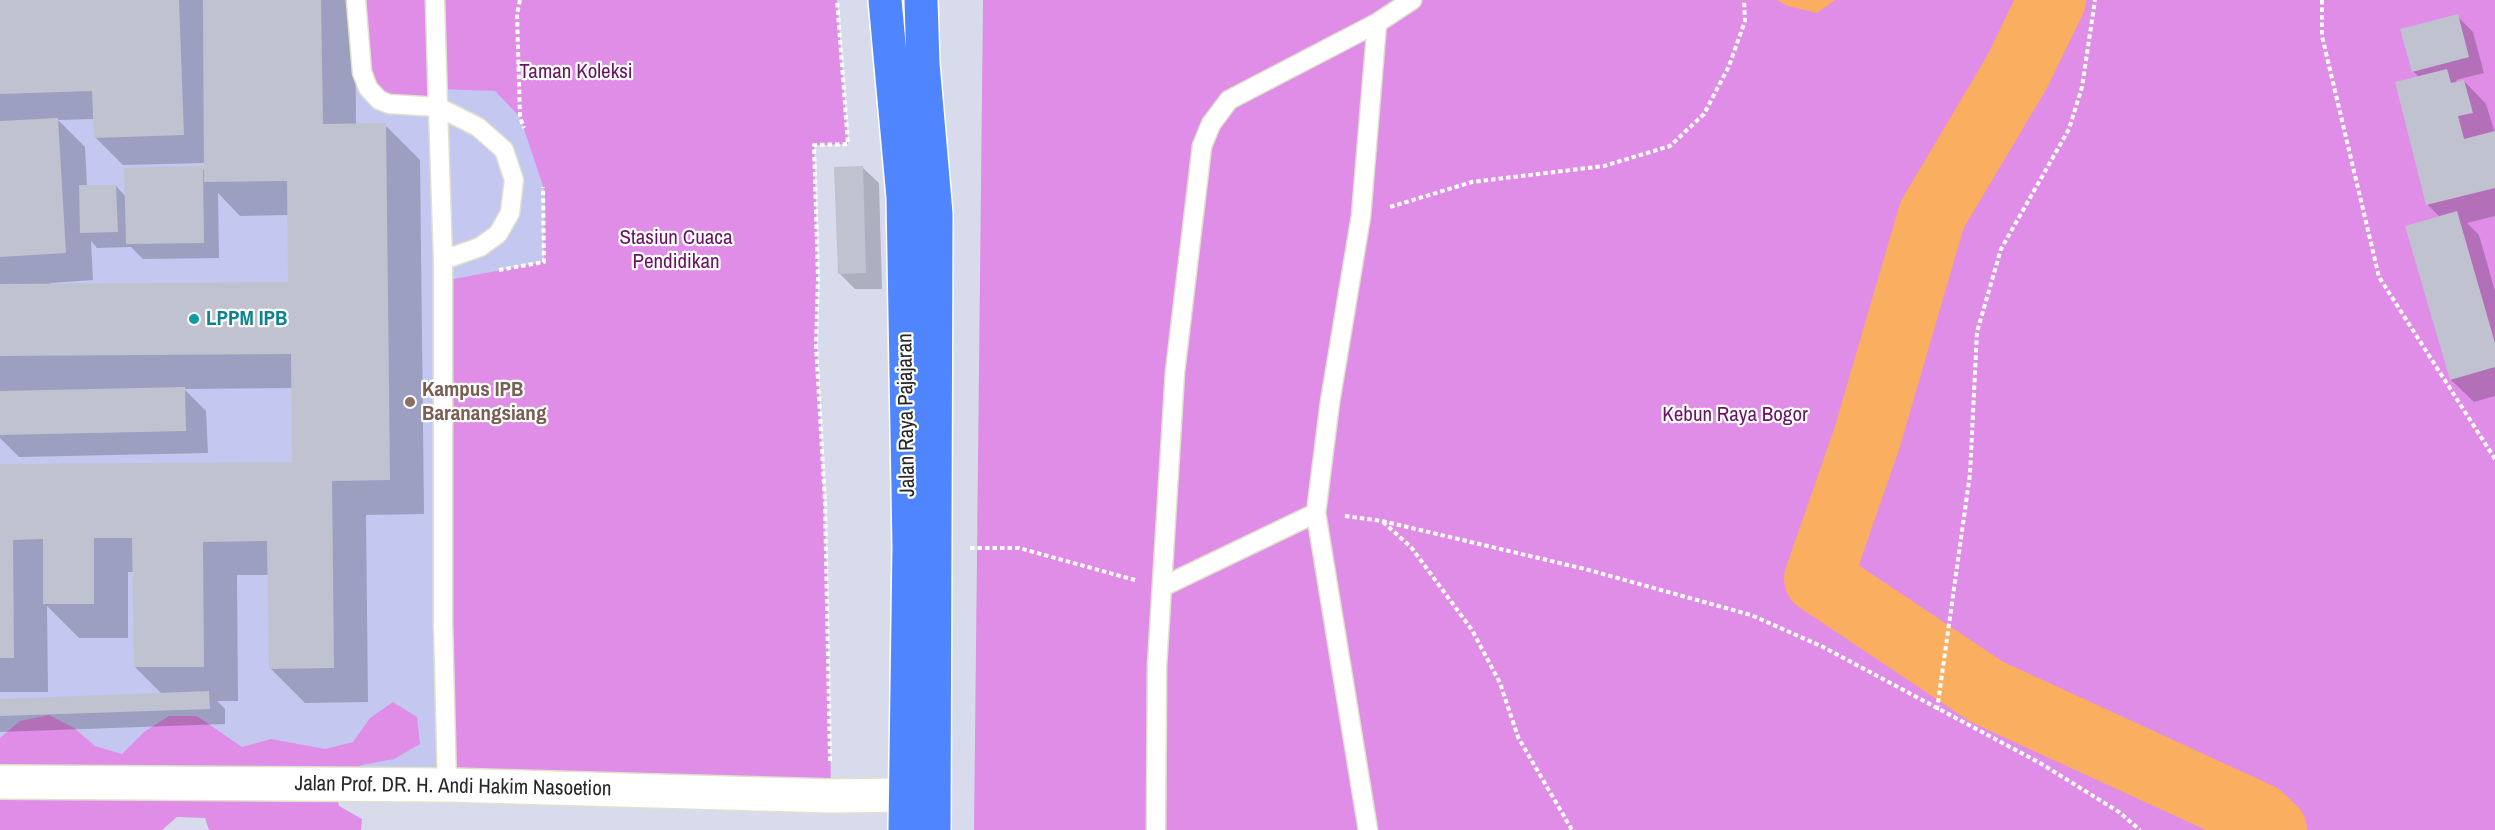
<!DOCTYPE html>
<style>
body{margin:0}
canvas{display:block;background:#d7dbec}
</style>
<canvas width="2495" height="830"></canvas>
<script>
const context = document.querySelector('canvas').getContext('2d');
context.lineJoin = 'round';
function fill(path, color) {
  context.fillStyle = color;
  context.fill(path, 'evenodd');
}
function poly(rows) {
  const path = new Path2D();
  for (const r of rows) {
    path.moveTo(r[0], r[1]);
    for (let i = 2; i < r.length; i += 2) path.lineTo(r[i], r[i + 1]);
  }
  return path;
}
function trace(path, color, width, dash) {
  context.strokeStyle = color;
  context.lineWidth = width;
  context.lineCap = dash ? 'butt' : 'round';
  context.setLineDash(dash || []);
  context.stroke(path);
}
function write(font, color, halo, rows, align = 'center') {
  context.font = font + ' "Archivo Narrow",sans-serif';
  context.lineWidth = 4.5;
  context.setLineDash([]);
  context.textBaseline = 'middle';
  context.strokeStyle = halo;
  context.fillStyle = color;
  for (const [text, x, y, turn = 0] of rows) {
    context.save();
    context.translate(x, y);
    context.rotate((+turn || 0) * Math.PI / 180);
    context.textAlign = isNaN(turn) ? turn : align;
    if (halo) context.strokeText(text, 0, 0);
    context.fillText(text, 0, 0);
    context.restore();
  }
}
fill(poly([
 [0,0,837,0,848,144,814,145,818,278,817,342,827,576,831,796,0,772]
]), '#c4c7f0');
fill(poly([
 [356,0,837,0,848,144,814,145,818,278,817,342,827,576,831,796,447,785,443,281,544,262,545,192,520,117,495,91,438,89,438,107,389,104,368,88],
 [983,0,2495,0,2495,830,974,830],
 [393,702,417,717,420,744,394,759,362,765,334,779,339,806,362,819,361,830,209,830,205,818,177,817,162,830,0,830,0,738,20,721,49,715,74,728,95,746,122,754,144,732,169,716,197,716,242,747,271,739,325,749,353,742,370,718]
]), '#e08de8');
fill(poly([
 [1777,0,1835,0,1817,13,1788,6]
]), '#f9af5f');
fill(poly([
 [0,0,355,0,356,125,385,125,420,160,424,514,366,515,368,702,305,703,270,668,269,575,237,575,238,701,217,701,225,709,225,724,0,732,0,701,163,695,135,667,134,572,128,572,128,638,79,638,47,606,48,692,0,692,0,466,294,463,293,388,184,389,206,411,208,453,19,457,0,438],
 [95,119,95,137,123,165,206,163,206,172,202,168,126,197,116,186,87,186,85,147,58,120],
 [218,193,240,216,289,215,290,283,51,285,51,283,93,280,91,241,97,248,131,247,143,259,219,258],
 [2457,16,2473,32,2484,73,2456,80,2458,83,2464,81,2486,104,2495,133,2495,216,2467,223,2479,235,2495,291,2495,396,2474,402,2451,380,2440,217,2428,205,2396,83,2419,77,2413,71],
 [863,168,879,183,882,289,855,289,839,273]
]), '#0003');
trace(poly([
 [2052,0,2017,72,1932,215,1867,438,1818,579,1987,692,2259,817,2273,830]
]), '#f9af5f', 68);
fill(poly([
 [0,0,179,0,184,135,94,138,92,91,0,94],
 [203,0,321,0,323,124,386,123,390,480,332,481,334,668,269,669,267,541,203,542,204,667,134,667,132,538,94,538,94,604,43,604,43,539,13,540,14,658,0,658,0,464,292,462,291,354,0,356,0,284,288,282,287,181,204,182],
 [2458,14,2469,57,2412,72,2400,29],
 [2447,69,2451,83,2464,80,2473,113,2458,116,2464,139,2495,131,2495,188,2426,205,2395,82],
 [58,118,66,253,0,257,0,121],
 [203,166,204,243,126,244,124,168],
 [863,166,866,273,838,274,834,167],
 [79,185,116,185,118,232,80,233],
 [2457,211,2495,343,2495,367,2450,380,2405,226],
 [185,387,186,431,0,435,0,391],
 [209,691,210,709,0,716,0,699]
]), '#c0c2d0');
const lane = poly([
 [356,0,362,72,368,88,379,100,389,104,438,107,443,260,443,623,447,785],
 [435,0,438,107,478,127,504,150,514,180,510,213,498,234,480,247,443,260],
 [1162,587,1316,513],
 [1156,830,1157,666,1175,372,1202,146,1211,124,1229,100,1377,23],
 [1368,830,1316,513,1330,402,1361,216,1377,23,1412,0]
]);
const secondary = poly([
 [0,782,447,785,831,796,905,795]
]);
const highway = poly([
 [885,0,903,197,909,547,905,830],
 [921,0,923,64,936,214,934,830]
]);
trace(lane, '#e1e2cc', 21);
trace(secondary, '#e1e2cc', 36);
trace(highway, '#fff', 36);
trace(poly([
 [520,0,517,14,520,117,524,128],
 [2322,0,2322,36,2379,277,2495,459],
 [1390,207,1472,182,1604,166,1670,146,1704,114,1729,66,1745,21,1744,0],
 [499,270,544,262,543,187],
 [1345,516,1382,521,1585,569,1751,615,1823,647,2040,763,2119,812,2140,830],
 [1383,522,1411,547,1472,630,1500,683,1518,737,1572,830],
 [970,548,1019,548,1135,580],
 [1937,710,1970,474,1977,332,2001,249,2069,129,2082,87,2095,0],
 [830,761,825,503,816,345,818,278,814,145,848,144,837,0]
]), '#fff', 4, [4.5, 3]);
trace(lane, '#fff', 18);
trace(secondary, '#fff', 33);
trace(highway, '#4f86ff', 33);
for (const [x, y, r, color] of [
 [194,319,6,"#0f9aa8"],
 [410,402,6,"#8d6e63"]
]) {
  const dot = new Path2D();
  dot.arc(x, y, r, 0, 2 * Math.PI);
  context.fillStyle = color;
  context.fill(dot);
  trace(dot, '#fff', 2);
}
write('21px', '#691365', '#fff', [
 ["Taman Koleksi",576,72],
 ["Stasiun Cuaca",676,238],
 ["Pendidikan",676,262],
 ["Kebun Raya Bogor",1735,415]
]);
write('bold 21px', '#0d838f', '#fff', [
 ["LPPM IPB",206,319]
], 'left');
write('bold 21px', '#785e54', '#fff', [
 ["Kampus IPB",422,390],
 ["Baranangsiang",422,414]
], 'left');
write('21px', '#272727', '#fff', [
 ["Jalan Raya Pajajaran",907,415,-91],
 ["Jalan Prof. DR. H. Andi Hakim Nasoetion",453,787,1]
]);
</script>
